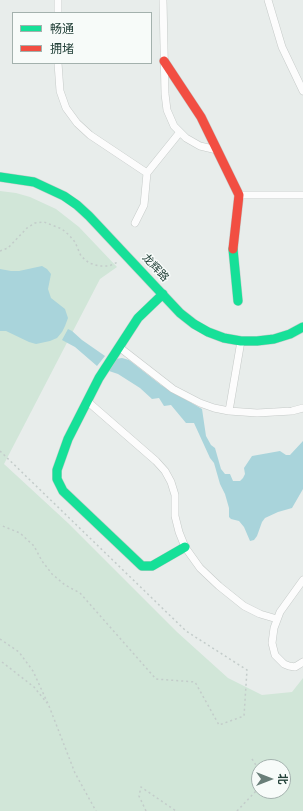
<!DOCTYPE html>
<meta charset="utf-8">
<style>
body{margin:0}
#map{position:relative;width:303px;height:811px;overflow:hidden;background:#e8edeb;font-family:Signika,"Noto Sans SC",sans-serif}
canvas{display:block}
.legend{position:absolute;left:12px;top:12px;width:140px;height:52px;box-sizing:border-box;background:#f7fbf9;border:1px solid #a3b1ad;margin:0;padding:5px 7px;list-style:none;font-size:12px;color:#24423a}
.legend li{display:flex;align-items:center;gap:8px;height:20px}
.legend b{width:20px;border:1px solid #a3b1ad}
.north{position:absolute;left:251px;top:759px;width:40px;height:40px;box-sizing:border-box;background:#f7fbf9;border:1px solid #a3b1ad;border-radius:50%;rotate:90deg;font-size:11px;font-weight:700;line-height:16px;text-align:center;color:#24423a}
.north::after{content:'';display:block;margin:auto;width:14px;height:18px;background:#697e78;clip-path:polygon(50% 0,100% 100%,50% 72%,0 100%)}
</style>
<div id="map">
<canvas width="303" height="811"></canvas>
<ul class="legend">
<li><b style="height:5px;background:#16e098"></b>畅通</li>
<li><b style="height:5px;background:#f24e42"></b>拥堵</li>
</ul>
<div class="north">北</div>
</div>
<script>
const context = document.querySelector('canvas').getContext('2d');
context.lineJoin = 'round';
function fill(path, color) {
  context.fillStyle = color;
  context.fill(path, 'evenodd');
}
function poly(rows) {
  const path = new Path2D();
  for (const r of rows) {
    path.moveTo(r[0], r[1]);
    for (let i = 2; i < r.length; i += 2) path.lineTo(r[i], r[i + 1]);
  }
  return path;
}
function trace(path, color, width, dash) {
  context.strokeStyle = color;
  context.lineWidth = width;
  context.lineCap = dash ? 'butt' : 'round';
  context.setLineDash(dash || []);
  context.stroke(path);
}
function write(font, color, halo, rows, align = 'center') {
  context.font = font + ' Signika,"Noto Sans SC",sans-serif';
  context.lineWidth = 3;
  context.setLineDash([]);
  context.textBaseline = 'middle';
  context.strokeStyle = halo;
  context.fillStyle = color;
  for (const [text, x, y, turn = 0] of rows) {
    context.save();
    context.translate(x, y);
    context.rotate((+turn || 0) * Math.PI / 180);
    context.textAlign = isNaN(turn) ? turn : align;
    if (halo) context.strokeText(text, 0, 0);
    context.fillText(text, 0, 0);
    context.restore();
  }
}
fill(poly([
 [0,191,16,193,30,197,56,209,79,227,117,267,100,279,4,464,68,523,177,632,228,678,262,695,292,692,303,678,303,811,0,811],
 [259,767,283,767,283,791,259,791]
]), '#d1e6d8');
fill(poly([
 [42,266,47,269,51,274,48,289,51,298,65,309,68,318,65,326,62,332,57,338,50,341,36,344,29,342,6,331,0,331,0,269,11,271,19,271],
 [68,329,72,331,82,340,105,356,97,366,75,347,62,340],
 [122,358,129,360,161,385,202,409,206,436,211,445,215,448,221,469,225,474,230,474,233,481,240,481,243,478,245,474,244,468,252,456,280,451,286,455,290,455,303,441,303,489,292,508,278,512,265,518,262,522,257,536,254,540,250,541,244,527,239,521,231,519,229,517,229,508,225,494,220,484,214,463,210,458,194,423,186,423,171,405,164,406,159,398,152,399,140,388,118,374,106,370,115,359]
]), '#a9d4db');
const street = poly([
 [58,0,58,13],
 [163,0,165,94,167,110,174,126,186,138,200,146,217,150],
 [268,0,282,47,303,91],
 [58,63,60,91,66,108,77,123,90,135,147,173],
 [239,195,303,195],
 [135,223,144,205,147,173,180,132],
 [119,347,173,389,200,403,214,408,229,411,257,413,292,411,303,408],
 [87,401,156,461,165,471,171,482,175,495,175,516,179,532,185,547,200,568,219,586,244,606,260,614,277,619],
 [229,411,241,341],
 [303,580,280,612,274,628,272,643,275,655,284,664,289,666,295,667,303,662]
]);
const fast = poly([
 [0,177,34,182,64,196,77,205,89,216,180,313,194,324,208,332,224,338,241,341,257,341,274,339,290,334,303,327],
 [233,249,238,301],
 [163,294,138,318,99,378,68,439,57,470,57,479,63,491,142,566,152,566,185,547]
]);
const jam = poly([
 [164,61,201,117,239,195,233,249]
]);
trace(street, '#c5cac8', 8);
trace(fast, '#c3cbc8', 10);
trace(jam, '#c3cbc8', 10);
trace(poly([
 [0,251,8,248,27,228,35,223,44,222,62,229,69,235,75,242,81,256,89,263,99,266,109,266,118,262],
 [0,451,186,631,247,670,244,716,219,725,195,682,156,679,80,593,65,585,52,574,42,561,34,546,20,533,0,525],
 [0,639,19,652,33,671,49,706,75,773,96,811],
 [2,662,34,687,47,703],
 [252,759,259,770],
 [146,811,139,796,141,787,176,811],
 [237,811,256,791,259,778]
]), '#c3ccca', 1.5, [2, 3]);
trace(street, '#fcfcfc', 7);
trace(fast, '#16e098', 9);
trace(jam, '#f24e42', 9);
write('11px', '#24423a', '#f7fbf9', [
 ["龙辉路",155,268,47]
]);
</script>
